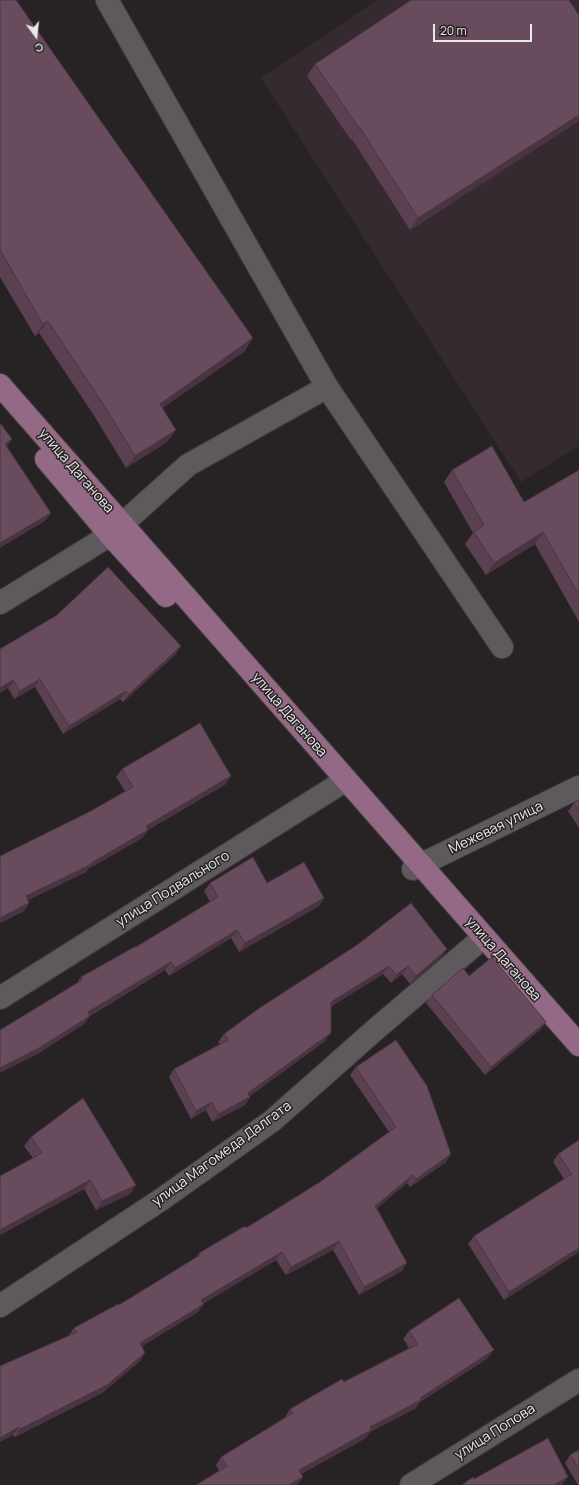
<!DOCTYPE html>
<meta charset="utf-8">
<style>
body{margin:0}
#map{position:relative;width:579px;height:1485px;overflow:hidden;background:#272325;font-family:Manrope,sans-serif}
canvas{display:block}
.north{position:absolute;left:16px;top:16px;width:40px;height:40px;-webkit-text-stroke:3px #272325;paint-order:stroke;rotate:165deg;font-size:11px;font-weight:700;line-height:16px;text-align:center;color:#eae7e8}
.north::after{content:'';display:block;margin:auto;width:14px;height:18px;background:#eae7e8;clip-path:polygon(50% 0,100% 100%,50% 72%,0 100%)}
.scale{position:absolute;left:433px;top:24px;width:99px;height:18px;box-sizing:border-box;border:2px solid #eae7e8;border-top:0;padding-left:5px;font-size:12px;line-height:14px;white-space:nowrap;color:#eae7e8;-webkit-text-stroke:3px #272325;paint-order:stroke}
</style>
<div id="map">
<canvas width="579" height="1485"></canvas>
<div class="north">С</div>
<div class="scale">20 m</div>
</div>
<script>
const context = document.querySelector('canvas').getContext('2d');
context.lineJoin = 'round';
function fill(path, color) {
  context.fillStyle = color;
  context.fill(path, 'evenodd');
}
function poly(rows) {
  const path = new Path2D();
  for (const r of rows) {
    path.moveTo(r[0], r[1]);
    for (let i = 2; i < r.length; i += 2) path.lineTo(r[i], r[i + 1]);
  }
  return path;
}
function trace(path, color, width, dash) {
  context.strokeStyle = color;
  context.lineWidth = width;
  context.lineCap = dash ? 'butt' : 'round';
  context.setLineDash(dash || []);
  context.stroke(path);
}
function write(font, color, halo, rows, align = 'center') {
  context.font = font + ' Manrope,sans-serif';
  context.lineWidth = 3;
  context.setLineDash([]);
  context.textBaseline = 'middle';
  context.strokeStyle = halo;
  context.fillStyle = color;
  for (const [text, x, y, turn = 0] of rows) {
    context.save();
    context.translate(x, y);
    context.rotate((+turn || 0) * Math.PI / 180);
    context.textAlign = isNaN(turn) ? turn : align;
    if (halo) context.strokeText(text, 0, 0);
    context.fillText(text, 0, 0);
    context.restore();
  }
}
fill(poly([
 [377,0,579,0,579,446,521,482,261,78]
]), '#342a30');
const minor = poly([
 [327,387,502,647],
 [0,603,110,535,188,465,327,387,107,0],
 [413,869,420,865,579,787],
 [0,998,346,780],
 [0,1306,162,1199,272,1121,376,1029,484,937],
 [411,1485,579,1380]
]);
const major = poly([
 [0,385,579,1045],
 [46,459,110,535,166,596]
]);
trace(minor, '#444143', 24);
trace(major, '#444143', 24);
trace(minor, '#5e595c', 22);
trace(major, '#936985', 22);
fill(poly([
 [0,0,245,351,162,408,167,442,126,468,95,417,39,333,35,336,0,277],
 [579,15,579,121,410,230,352,139,351,140,307,76,315,64],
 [452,470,524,502,579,470,579,622,535,544,486,575,465,544,473,533,444,482],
 [57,615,176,654,123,702,120,699,63,734,35,687,14,699,8,688],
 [122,769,226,784,148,830,142,838,88,869,86,872,28,900,29,903,24,911,0,923,91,811,125,791,116,777],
 [579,800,579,828,568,811,574,803],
 [210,883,267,883,324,898,319,906,239,952,231,938,169,976,165,970,90,1016,84,1024,34,1056,76,984,81,977,136,947,210,902,204,891],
 [357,945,447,949,441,957,410,984,402,974,391,983,383,974,331,1006,325,1041,250,1096,250,1097,245,1105,212,1122,206,1110,191,1119,169,1077,174,1069,220,1045,218,1042,224,1034],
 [469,976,546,1022,540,1030,485,1075,426,1003,432,995],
 [356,1067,446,1162,410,1187,407,1183,377,1208,407,1263,402,1271,359,1295,333,1250,286,1275,276,1260,204,1303,198,1312,142,1346,145,1353,140,1361,102,1393,15,1437,13,1435,69,1335,74,1328,119,1305,196,1258,199,1253,246,1228,320,1182,389,1132,350,1075],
 [31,1137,136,1185,130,1194,96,1210,84,1189,0,1235,0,1176,33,1158,24,1146],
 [579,1140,579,1252,504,1300,468,1244,474,1236,564,1179,553,1162,558,1154],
 [409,1331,488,1358,420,1402,416,1408,370,1432,366,1438,301,1474,303,1477,297,1485,196,1485,219,1471,216,1465,221,1457,285,1418,285,1417,290,1409,409,1348,403,1339],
 [579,1450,579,1485,578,1485,565,1463,570,1455]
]), '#5a4051');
fill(poly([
 [579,115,579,121,410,230,418,218],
 [359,128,360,128,351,140],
 [48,321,39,333,35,336,43,324],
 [253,338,245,351,151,416,160,404],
 [176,430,167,442,126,468,135,456],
 [12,439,7,447,5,444],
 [51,513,45,521,0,548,0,543],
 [543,532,535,544,486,575,494,563],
 [181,646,176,654,123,702,129,694],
 [40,679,35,687,14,699,20,691],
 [13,680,8,688,0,693,0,688],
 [126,691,120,699,63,734,69,726],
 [231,776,226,784,140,834,146,826],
 [148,830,142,838,88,869,86,872,20,904,26,896,91,863],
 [324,898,319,906,239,952,245,943],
 [29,903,24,911,0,923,0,918],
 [237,930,231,938,169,976,175,968],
 [447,949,441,957,410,984,416,976],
 [171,962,165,970,82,1020,88,1012],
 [389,966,383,974,326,1010,331,1002],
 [408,966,402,974,391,983,396,975],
 [90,1016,84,1024,34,1056,0,1073,0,1068],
 [546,1022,540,1030,485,1075,491,1067],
 [331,1033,325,1041,243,1101,248,1093],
 [250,1097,245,1105,212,1122,218,1114],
 [212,1102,206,1110,191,1119,196,1111],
 [451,1154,446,1162,410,1187,416,1179],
 [413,1175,407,1183,370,1214,375,1206],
 [90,1180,84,1189,0,1235,0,1230],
 [136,1185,130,1194,96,1210,102,1201],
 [339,1241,333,1250,286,1275,291,1267],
 [579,1248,579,1252,504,1300,509,1292],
 [282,1252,276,1260,196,1308,201,1300],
 [407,1263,402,1271,359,1295,364,1287],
 [204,1304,198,1312,134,1351,140,1343],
 [494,1350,488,1358,420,1402,416,1408,370,1432,366,1438,294,1478,299,1470,370,1427,420,1398],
 [145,1353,140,1361,102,1393,15,1437,20,1429],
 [19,1427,13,1435,0,1442,0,1438],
 [303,1477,297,1485,289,1485],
 [568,1477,562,1485,554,1485]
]), '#4a3442');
const building = poly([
 [0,0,16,0,253,338,160,404,176,430,135,456,104,405,48,321,43,324,0,250,0,0],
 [411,0,569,0,579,15,579,115,418,218,360,128,359,128,315,64,411,0],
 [0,423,12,439,5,444,51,513,0,543,0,423],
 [492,446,524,502,579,470,579,595,543,532,494,563,474,532,484,525,452,470,492,446],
 [108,567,181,646,129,694,126,691,69,726,40,679,20,691,13,680,0,688,0,649,57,615,108,567],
 [200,723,231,776,146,826,148,830,91,863,92,864,26,896,29,903,0,918,0,856,91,811,133,787,122,769,200,723],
 [579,800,579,811,574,803,579,800],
 [253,857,267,883,304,862,324,898,245,943,237,930,175,968,171,962,88,1012,90,1016,39,1048,0,1068,0,1030,82,980,81,977,136,946,136,947,218,897,210,883,253,857],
 [411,903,447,949,416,976,408,966,396,975,389,966,331,1002,331,1033,248,1093,250,1097,218,1114,212,1102,196,1111,174,1069,228,1040,224,1034,261,1007,357,945,411,903],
 [492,957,546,1022,491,1067,432,995,463,968,469,976,492,957],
 [396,1040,427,1086,451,1154,416,1179,413,1175,375,1206,407,1263,364,1287,339,1241,291,1267,282,1252,201,1300,204,1304,140,1343,145,1353,107,1385,20,1429,19,1427,0,1438,0,1366,77,1332,74,1328,118,1304,119,1305,200,1255,199,1253,245,1226,246,1228,320,1182,396,1127,356,1067,396,1040],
 [83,1098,136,1185,102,1201,90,1180,0,1230,0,1176,42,1153,31,1137,83,1098],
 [579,1140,579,1248,509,1292,474,1236,572,1174,558,1154,579,1140],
 [459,1298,494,1350,420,1398,421,1400,370,1427,371,1430,299,1470,303,1477,289,1485,196,1485,227,1466,221,1457,293,1413,290,1409,342,1379,344,1382,418,1344,409,1331,459,1298],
 [548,1438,568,1477,554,1485,462,1485,473,1477,474,1479,548,1438],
 [579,1450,579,1469,570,1455,579,1450]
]);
fill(building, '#694b5e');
trace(building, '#4a3442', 1);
write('14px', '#eae7e8', '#272325', [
 ["улица Даганова",76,471,49],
 ["улица Даганова",289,715,49],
 ["Межевая улица",496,828,-26],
 ["улица Подвального",173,889,-32],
 ["улица Даганова",503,959,49],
 ["улица Магомеда Далгата",222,1154,-36],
 ["улица Попова",495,1432,-32]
]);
</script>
